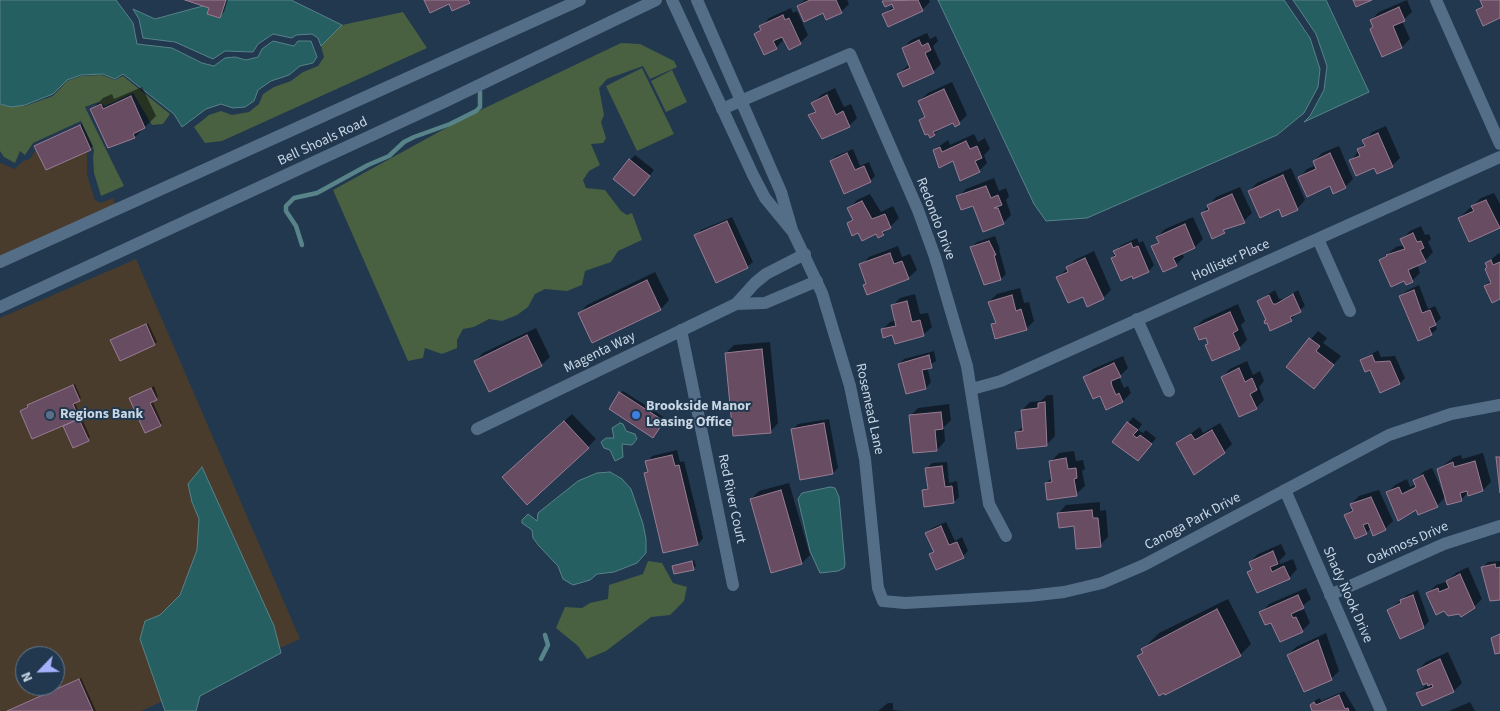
<!DOCTYPE html>
<style>
body{margin:0}
#map{position:relative;width:1500px;height:711px;overflow:hidden;background:#21384f;font-family:"Source Sans 3",sans-serif}
canvas{display:block}
.north{position:absolute;left:15px;top:646px;width:50px;height:50px;box-sizing:border-box;background:#21384f;border:1px solid #64788b;border-radius:50%;rotate:246deg;font-size:14px;font-weight:700;line-height:20px;text-align:center;color:#c9d7e5}
.north::after{content:'';display:block;margin:auto;width:18px;height:22px;background:#a5b1fc;clip-path:polygon(50% 0,100% 100%,50% 72%,0 100%)}
</style>
<div id="map">
<canvas width="1500" height="711"></canvas>
<div class="north">N</div>
</div>
<script>
const context = document.querySelector('canvas').getContext('2d');
context.lineJoin = 'round';
function fill(path, color) {
  context.fillStyle = color;
  context.fill(path, 'evenodd');
}
function poly(rows) {
  const path = new Path2D();
  for (const r of rows) {
    path.moveTo(r[0], r[1]);
    for (let i = 2; i < r.length; i += 2) path.lineTo(r[i], r[i + 1]);
  }
  return path;
}
function trace(path, color, width, dash) {
  context.strokeStyle = color;
  context.lineWidth = width;
  context.lineCap = dash ? 'butt' : 'round';
  context.setLineDash(dash || []);
  context.stroke(path);
}
function write(font, color, halo, rows, align = 'center') {
  context.font = font + ' "Source Sans 3",sans-serif';
  context.lineWidth = 4;
  context.setLineDash([]);
  context.textBaseline = 'middle';
  context.strokeStyle = halo;
  context.fillStyle = color;
  for (const [text, x, y, turn = 0] of rows) {
    context.save();
    context.translate(x, y);
    context.rotate((+turn || 0) * Math.PI / 180);
    context.textAlign = isNaN(turn) ? turn : align;
    if (halo) context.strokeText(text, 0, 0);
    context.fillText(text, 0, 0);
    context.restore();
  }
}
fill(poly([
 [38,147,87,151,87,175,95,200,101,203,113,198,118,213,0,265,0,163,15,169,23,161,30,159],
 [136,259,300,639,141,711,0,711,0,318],
 [25,656,55,656,55,686,25,686]
]), '#493c2d');
fill(poly([
 [403,12,427,48,222,141,205,143,194,127,209,115,221,111,232,115,249,112,259,104,263,94,274,87,291,81,303,72,318,66,324,57,321,46,342,25],
 [621,43,640,44,674,61,677,67,650,79,643,66,607,79,599,88,604,115,601,122,606,138,603,143,591,144,600,165,589,171,583,180,586,188,605,190,621,211,627,215,632,213,642,240,618,251,611,262,585,271,582,285,567,291,545,289,535,294,528,307,517,315,502,321,489,319,474,327,463,329,457,340,457,348,442,354,425,348,423,358,408,361,333,190,466,117],
 [642,68,674,134,637,151,606,86],
 [672,70,687,102,666,112,651,81],
 [102,75,115,80,123,76,170,114,163,124,152,125,133,93,105,106,98,102,85,107,124,186,101,196,94,173,93,157,94,150,81,121,33,143,25,155,20,151,15,163,4,157,0,151,0,105,25,106,53,96,67,81,81,76],
 [648,561,662,563,673,583,687,587,684,601,670,615,651,617,606,651,587,659,578,646,556,628,565,607,582,608,590,603,608,599,609,585,643,574]
]), '#496041');
const water = poly([
 [0,0,116,0,133,23,137,44,172,48,202,63,214,66,225,58,235,57,246,60,258,57,262,49,273,41,294,46,298,41,311,41,317,57,313,63,300,66,289,75,271,81,258,90,254,101,245,107,233,108,221,104,206,109,182,127,174,114,123,74,115,79,103,74,81,75,67,80,53,94,25,105,11,107,0,104,0,0],
 [225,0,291,0,342,25,321,46,318,38,312,34,296,35,292,38,273,34,258,44,253,52,225,51,213,59,175,42,143,38,139,19,133,9,155,19,225,0],
 [938,0,1284,0,1310,38,1320,69,1318,87,1304,113,1277,135,1087,218,1046,221,1034,204,938,0],
 [1293,0,1326,0,1369,92,1304,122,1310,116,1324,90,1327,66,1316,34,1293,0],
 [620,423,623,424,626,431,635,434,637,439,632,445,622,444,623,457,615,461,610,450,604,448,601,442,606,438,614,438,612,428,620,423],
 [202,467,274,626,281,653,200,696,196,711,165,711,140,639,145,621,160,615,180,595,197,550,199,519,192,502,188,484,202,467],
 [610,472,622,479,631,489,643,524,646,539,646,553,637,563,614,572,597,574,590,580,573,585,563,579,558,566,539,546,533,538,532,530,522,523,522,520,528,514,537,521,538,513,578,481,597,473,610,472],
 [830,487,835,488,839,497,845,564,844,568,838,571,820,573,810,551,798,499,802,493,830,487]
]);
fill(water, '#265f62');
trace(water, '#578389', 1);
fill(poly([
 [189,0,228,0,224,12,219,17,211,7],
 [805,0,847,0,849,4,841,12,824,11,798,6],
 [884,0,929,0,930,2,922,10,884,14,894,6,892,2],
 [1407,0,1412,12,1402,21,1410,39,1402,47,1383,56,1371,20,1379,12],
 [791,8,793,13,797,11,808,35,800,43,784,39,776,48,756,34,769,18],
 [927,33,930,39,936,36,938,41,933,46,941,64,933,72,898,74,910,64,903,48,911,40],
 [952,82,967,115,959,123,954,121,942,127,934,134,920,121,926,115,919,101,928,93],
 [142,87,156,116,135,137,109,146,92,109,103,98,112,94,114,99],
 [835,88,844,107,851,104,857,118,849,126,810,116,816,110,813,103,821,95],
 [82,124,93,146,90,149,36,146],
 [1386,126,1400,158,1392,166,1351,161,1372,132],
 [974,134,978,142,985,138,990,149,984,155,987,163,979,171,934,150,948,140,950,145],
 [1339,146,1353,179,1345,187,1299,178,1307,169,1316,165,1314,161,1322,153],
 [853,149,860,166,869,162,875,176,870,181,831,161,836,156],
 [635,155,654,170,639,189,630,160],
 [1291,168,1305,200,1297,209,1280,208,1249,191,1257,183],
 [994,178,999,191,1006,188,1009,196,1006,200,1011,215,1003,223,958,197,966,189],
 [1240,187,1252,213,1244,221,1230,226,1213,237,1202,214,1216,197],
 [1494,193,1500,204,1500,227,1469,241,1459,218,1481,198],
 [870,194,881,212,893,206,899,218,883,234,859,231,848,223,853,218,849,208,857,200],
 [732,217,753,262,747,267,696,236,701,230],
 [1193,217,1203,239,1195,247,1182,253,1184,257,1176,265,1153,247,1159,241,1157,237,1165,229],
 [1421,226,1425,235,1429,234,1431,239,1428,242,1433,252,1425,261,1417,264,1420,273,1412,281,1405,280,1380,260,1396,247,1404,245,1402,239,1410,231],
 [995,236,1000,249,999,250,1006,274,1001,279,985,284,971,247,977,242],
 [1137,238,1139,243,1143,241,1154,265,1149,271,1134,277,1112,258,1120,246],
 [898,246,902,257,910,254,917,270,908,278,865,285,867,282,861,265,869,257],
 [1094,251,1111,290,1103,298,1083,295,1058,278,1075,260],
 [1499,253,1500,255,1500,298,1485,286,1491,280,1487,263],
 [655,272,669,300,661,309,593,341,579,314,587,305],
 [1419,285,1428,309,1435,306,1441,318,1435,324,1437,329,1431,334,1401,296,1406,291],
 [1020,288,1024,303,1029,302,1034,321,1026,329,992,325,997,320,989,302,997,294],
 [1275,290,1279,299,1283,299,1298,290,1305,306,1296,313,1291,320,1267,319,1258,301],
 [915,294,920,314,928,313,932,327,923,335,893,334,882,330,890,322,896,320,892,306,900,298],
 [1238,304,1245,321,1241,325,1247,340,1239,348,1206,345,1209,343,1206,336,1195,328,1203,320],
 [148,323,157,342,154,344,112,340],
 [536,328,550,357,541,365,489,390,475,361,483,353],
 [1318,331,1327,338,1323,343,1341,356,1314,388,1288,366],
 [770,342,778,423,770,432,726,353,734,345],
 [1378,350,1381,357,1395,356,1405,378,1400,383,1381,392,1370,368,1362,360],
 [934,351,936,361,927,367,931,382,926,388,907,393,899,364,904,359],
 [1123,356,1128,368,1119,377,1124,388,1128,386,1131,393,1123,401,1100,395,1085,377,1093,369],
 [1247,361,1253,375,1260,371,1264,381,1259,387,1264,400,1256,408,1222,377,1230,369],
 [75,384,81,398,75,403,90,437,73,446,64,424,21,411,31,403],
 [154,386,158,397,152,400,162,423,160,425,130,398],
 [623,391,665,418,655,434,620,393],
 [1047,395,1053,395,1055,436,1046,445,1017,432,1024,425,1022,410,1030,402,1041,401],
 [949,404,951,420,944,427,945,441,937,450,914,452,910,416,918,408],
 [572,414,596,439,588,447,512,469],
 [1133,417,1142,424,1138,430,1143,433,1146,430,1156,438,1138,460,1114,441],
 [829,419,838,468,833,473,792,430,798,424],
 [1220,423,1232,444,1224,452,1177,443,1200,427,1203,433],
 [677,450,680,462,684,461,703,538,698,544,645,473,649,470,647,462,652,456],
 [1074,451,1076,461,1083,460,1085,469,1082,471,1085,486,1076,494,1046,483,1053,477,1051,461,1059,453],
 [1483,453,1491,482,1483,490,1468,492,1461,500,1439,469,1454,457,1461,455,1462,459],
 [947,462,949,483,957,481,959,497,954,502,926,505,924,490,928,486,926,469,932,463],
 [1432,468,1445,497,1437,506,1417,509,1387,493,1395,485,1407,479,1410,487,1416,484,1415,480,1423,472],
 [789,483,810,555,802,563,772,571,751,499,759,491],
 [1379,490,1393,521,1385,529,1371,528,1366,533,1346,515,1353,508,1351,504,1359,496],
 [1100,502,1100,511,1106,510,1108,537,1100,545,1058,514,1066,505],
 [946,522,955,541,962,537,968,551,963,556,930,555,934,551,927,533,932,528],
 [1281,544,1286,554,1279,561,1280,564,1293,559,1297,569,1289,578,1249,572,1253,568,1250,562,1258,554],
 [694,560,696,566,693,569,673,566],
 [1500,561,1500,599,1483,567,1488,562],
 [1468,567,1482,599,1474,607,1428,593,1436,585,1446,582,1456,573],
 [1306,588,1311,599,1300,608,1301,611,1304,609,1310,623,1302,631,1272,621,1261,613,1269,604],
 [1418,590,1429,621,1424,627,1401,637,1389,610,1407,595],
 [1228,599,1251,644,1240,655,1166,694,1139,656,1144,651,1143,649,1159,633],
 [1326,633,1339,671,1331,679,1288,655,1296,647],
 [1448,652,1462,683,1454,691,1422,705,1417,693,1428,684,1418,670,1426,662],
 [81,678,96,711,7,711],
 [1344,691,1356,711,1314,711,1311,705,1316,700,1320,698,1321,701],
 [1470,702,1475,711,1449,711],
 [888,703,893,703,893,710,902,711,878,711]
]), '#0007');
trace(poly([
 [302,245,296,226,286,211,286,206,294,198,317,193,368,165,389,156,404,142,414,137,450,124,476,111,480,107,480,91],
 [541,659,548,645,545,635]
]), '#578389', 4.5);
const building = poly([
 [185,0,226,0,220,18,207,14,209,8,185,0],
 [424,0,468,0,470,3,452,11,449,4,430,13,424,0],
 [810,0,836,0,842,13,826,20,823,13,804,22,797,6,810,0],
 [918,0,923,11,888,27,882,14,894,9,892,4,885,7,882,1,918,0],
 [1353,0,1372,0,1356,7,1353,0],
 [1480,0,1500,0,1500,18,1483,26,1476,10,1483,7,1480,0],
 [1399,7,1405,21,1393,26,1402,48,1382,57,1371,32,1370,29,1373,27,1370,20,1399,7],
 [783,15,785,20,789,18,801,44,789,50,782,37,773,41,777,49,764,55,754,34,761,30,759,26,783,15],
 [919,40,922,46,928,43,931,50,925,53,934,73,903,87,897,74,910,68,902,48,919,40],
 [944,89,960,124,955,127,953,123,933,132,935,135,930,138,928,134,925,135,919,120,925,117,918,101,944,89],
 [827,95,836,115,843,111,850,127,822,139,808,115,816,112,811,103,827,95],
 [131,96,145,128,133,134,135,138,108,148,90,109,101,104,103,109,131,96],
 [80,125,91,150,46,170,34,146,80,125],
 [1378,133,1393,167,1377,174,1374,168,1356,176,1349,160,1360,156,1357,149,1365,146,1362,140,1378,133],
 [966,141,970,149,977,146,982,158,975,161,980,172,960,181,953,161,939,168,933,150,940,147,942,152,966,141],
 [847,153,855,170,864,166,871,182,844,194,830,161,847,153],
 [1330,153,1346,188,1333,194,1330,186,1307,197,1298,177,1316,169,1313,161,1330,153],
 [629,159,650,176,634,196,613,179,629,159],
 [1283,175,1298,210,1282,217,1279,209,1260,218,1248,191,1283,175],
 [986,186,991,198,998,195,1002,205,994,208,998,208,1004,224,983,232,973,206,961,210,956,196,986,186],
 [1232,194,1245,223,1223,230,1225,233,1212,239,1201,213,1209,210,1207,205,1232,194],
 [1486,200,1500,228,1469,242,1458,218,1474,211,1471,206,1486,200],
 [862,201,872,219,885,214,891,228,882,232,884,235,878,238,876,234,862,241,858,233,852,236,847,223,853,220,847,208,862,201],
 [727,221,748,268,716,283,694,235,727,221],
 [1185,224,1195,248,1173,258,1177,266,1163,272,1151,246,1159,243,1156,237,1185,224],
 [1413,233,1417,242,1421,241,1424,248,1420,250,1426,262,1408,270,1413,282,1406,285,1404,281,1391,287,1379,260,1387,256,1386,255,1405,249,1400,239,1413,233],
 [989,241,996,255,994,255,1001,280,984,285,970,247,989,241],
 [1131,243,1133,248,1138,246,1149,272,1133,279,1132,276,1121,281,1111,258,1116,256,1113,251,1131,243],
 [890,253,894,264,902,261,909,279,867,295,863,285,866,284,859,264,890,253],
 [1085,258,1104,299,1087,307,1083,297,1068,303,1056,277,1068,272,1066,267,1085,258],
 [1491,260,1493,265,1500,262,1500,299,1492,303,1484,286,1491,283,1485,269,1487,267,1485,263,1491,260],
 [647,280,661,310,592,343,578,313,647,280],
 [1414,290,1422,313,1430,310,1436,325,1429,328,1432,335,1418,341,1399,296,1414,290],
 [1293,294,1301,312,1290,317,1292,321,1270,331,1267,323,1265,324,1264,321,1266,320,1257,301,1269,295,1273,304,1276,304,1293,294],
 [1012,295,1016,311,1021,309,1027,330,995,339,991,324,996,323,988,302,1012,295],
 [907,301,912,322,920,320,924,336,895,344,892,335,883,338,881,329,896,326,891,305,907,301],
 [1230,312,1238,330,1233,333,1240,349,1212,361,1205,345,1208,344,1206,338,1199,340,1194,328,1230,312],
 [146,324,155,345,120,361,110,340,146,324],
 [527,335,542,366,489,392,474,361,527,335],
 [1309,338,1320,346,1316,351,1334,365,1314,389,1286,367,1309,338],
 [762,349,771,433,733,436,725,353,762,349],
 [929,355,932,368,922,370,926,389,906,394,898,364,929,355],
 [1372,355,1375,362,1390,361,1400,384,1380,393,1370,370,1365,372,1360,360,1372,355],
 [1114,363,1121,377,1111,381,1112,386,1116,395,1119,393,1123,402,1106,410,1100,396,1093,399,1083,377,1114,363],
 [1239,368,1245,382,1252,378,1257,390,1250,394,1257,409,1239,417,1221,377,1239,368],
 [73,385,80,401,73,404,79,419,32,439,20,411,28,407,27,405,73,385],
 [151,388,157,400,150,403,161,426,145,433,129,398,151,388],
 [619,392,664,421,653,438,609,409,619,392],
 [1045,402,1047,446,1017,449,1015,432,1023,431,1021,410,1038,408,1038,403,1045,402],
 [941,412,943,429,935,430,937,451,913,453,909,415,941,412],
 [79,419,89,441,73,448,63,426,79,419],
 [564,421,589,448,527,505,502,477,564,421],
 [1127,422,1138,430,1133,435,1137,438,1140,435,1152,444,1138,461,1112,442,1127,422],
 [824,423,833,474,800,480,791,429,824,423],
 [1212,430,1225,453,1194,475,1176,443,1191,434,1195,440,1212,430],
 [672,455,675,466,679,465,698,545,663,553,644,473,648,472,645,461,672,455],
 [1496,457,1500,457,1500,493,1496,457],
 [1066,458,1068,469,1076,468,1077,478,1074,479,1077,496,1047,500,1045,483,1052,482,1049,461,1066,458],
 [1475,461,1483,491,1468,496,1467,491,1460,493,1462,501,1447,505,1437,469,1453,462,1454,467,1475,461],
 [942,466,945,487,952,486,954,503,924,507,922,490,928,489,925,468,942,466],
 [1423,475,1438,507,1418,515,1416,510,1398,521,1386,492,1399,487,1402,494,1416,487,1413,480,1423,475],
 [781,490,802,564,771,573,750,499,781,490],
 [1371,497,1386,530,1373,536,1368,523,1363,525,1367,534,1355,539,1344,515,1353,511,1350,504,1371,497],
 [1092,510,1093,518,1098,518,1101,547,1076,549,1074,526,1059,528,1057,513,1092,510],
 [941,526,949,545,957,542,964,558,936,570,929,554,934,552,925,533,941,526],
 [1273,551,1278,564,1270,567,1272,572,1284,566,1290,579,1257,593,1247,572,1252,570,1249,562,1273,551],
 [692,561,694,570,674,574,672,566,692,561],
 [1495,564,1496,568,1500,567,1500,600,1490,601,1481,567,1495,564],
 [1460,574,1475,608,1461,617,1459,614,1448,616,1444,611,1436,615,1426,593,1438,588,1439,592,1449,588,1446,581,1460,574],
 [1298,595,1304,608,1291,614,1293,618,1296,617,1303,632,1280,642,1271,623,1265,625,1259,612,1298,595],
 [1413,595,1424,628,1400,639,1387,610,1401,603,1400,600,1413,595],
 [1217,609,1241,656,1165,695,1164,693,1159,696,1137,656,1143,653,1141,649,1217,609],
 [1500,634,1500,653,1495,654,1491,638,1500,634],
 [1318,640,1332,680,1304,692,1287,655,1318,640],
 [1440,659,1454,692,1422,706,1416,693,1433,687,1432,684,1428,686,1427,683,1423,685,1417,670,1440,659],
 [79,679,93,711,7,711,79,679],
 [1339,695,1345,709,1348,708,1349,711,1312,711,1310,705,1314,702,1316,705,1339,695]
]);
fill(building, '#674c62');
trace(building, '#997c94', 1);
trace(poly([
 [1436,0,1500,144],
 [722,109,850,54,918,210,935,257,967,366,989,504,1006,536],
 [1318,239,1350,311],
 [736,304,765,303,817,281],
 [1137,319,1169,391],
 [681,330,733,585],
 [972,389,1001,381,1500,157],
 [477,429,736,304,755,283,766,274,805,254],
 [1285,490,1381,711],
 [1330,595,1444,544,1500,526]
]), '#556e87', 12);
trace(poly([
 [672,0,753,175,765,198,793,232,822,293,850,386,865,459,878,588,883,601,905,603,1029,596,1064,592,1102,583,1144,565,1389,435,1451,414,1500,405],
 [697,0,781,192,792,230]
]), '#556e87', 12);
trace(poly([
 [0,262,580,0],
 [0,307,444,102,656,0]
]), '#556e87', 12);
for (const [x, y, r, color] of [
 [50,415,5,"#5c6f8a"],
 [636,415,5,"#3f7fe0"]
]) {
  const dot = new Path2D();
  dot.arc(x, y, r, 0, 2 * Math.PI);
  context.fillStyle = color;
  context.fill(dot);
  trace(dot, '#21384f', 2);
}
write('14px', '#c9d7e5', '#21384f', [
 ["Bell Shoals Road",323,142,-25],
 ["Redondo Drive",935,219,69],
 ["Hollister Place",1231,261,-24],
 ["Magenta Way",600,353,-26],
 ["Rosemead Lane",869,409,78],
 ["Red River Court",731,499,78],
 ["Canoga Park Drive",1193,522,-28],
 ["Oakmoss Drive",1408,544,-24],
 ["Shady Nook Drive",1347,595,66]
]);
write('bold 14px', '#c9d7e5', '#21384f', [
 ["Brookside Manor",646,407],
 ["Leasing Office",646,423],
 ["Regions Bank",60,415]
], 'left');
</script>
